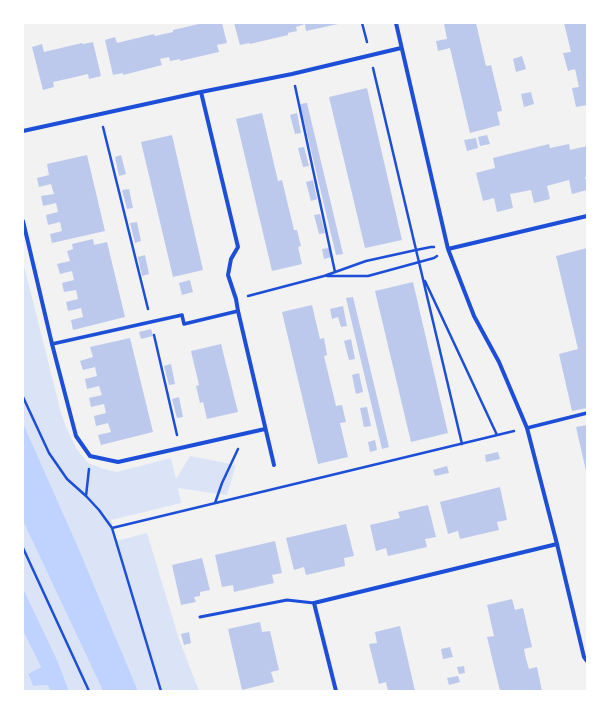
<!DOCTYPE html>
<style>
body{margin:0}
#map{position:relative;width:610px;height:714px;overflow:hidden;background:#f2f2f2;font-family:Spectral,serif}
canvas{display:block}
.frame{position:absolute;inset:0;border:24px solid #fff;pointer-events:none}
</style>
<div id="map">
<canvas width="610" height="714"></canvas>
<div class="frame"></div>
</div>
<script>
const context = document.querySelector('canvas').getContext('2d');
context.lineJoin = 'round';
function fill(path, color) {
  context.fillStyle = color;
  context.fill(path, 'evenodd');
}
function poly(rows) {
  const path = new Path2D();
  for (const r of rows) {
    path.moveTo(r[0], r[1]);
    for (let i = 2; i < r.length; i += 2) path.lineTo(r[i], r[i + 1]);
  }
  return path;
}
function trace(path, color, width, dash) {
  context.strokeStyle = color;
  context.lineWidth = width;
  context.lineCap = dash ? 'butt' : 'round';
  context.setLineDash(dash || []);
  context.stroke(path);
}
fill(poly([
 [23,262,61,413,67,429,76,448,88,463,104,469,117,472,171,458,176,479,190,456,236,465,227,495,178,488,181,503,111,520,116,541,147,533,179,639,199,691,138,691,78,547,23,423],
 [23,521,103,691,69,691,58,662,23,588],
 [23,631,41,667,28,675,33,686,48,685,50,691,23,691]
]), '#dbe4f7');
fill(poly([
 [23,423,78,547,138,691,103,691,23,521],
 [23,588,58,662,69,691,50,691,48,685,33,686,28,674,41,667,23,631]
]), '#bfd3fe');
fill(poly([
 [203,23,222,23,227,43,217,45,219,52,180,61,180,59,170,61,169,57,160,59,162,65,123,75,123,73,113,75,105,40,115,37,117,43,154,34,155,36,173,32,173,30],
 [234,23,338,23,338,24,306,31,305,24,296,27,297,31,288,33,288,35,250,44,249,43,240,45],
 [444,23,476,23,486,66,491,65,501,106,502,111,497,112,500,125,470,133,450,48,438,51,436,41,447,39],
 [564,23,587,23,587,105,576,107,572,88,579,87,575,69,568,71,563,53,571,52],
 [93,42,101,76,89,79,88,74,71,78,53,82,54,87,43,90,32,47,42,44,44,52,82,43,83,44],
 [522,56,526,69,516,72,513,59],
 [367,88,402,240,365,248,329,97],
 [531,92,534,104,524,107,521,94],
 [307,103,343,254,336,255,300,104],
 [262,113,278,181,282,180,294,230,297,230,301,246,298,247,302,264,272,271,236,119],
 [297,113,301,133,295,134,290,115],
 [172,135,203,270,173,277,141,142],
 [487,135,490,144,480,146,478,137],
 [476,138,478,148,467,151,464,140],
 [549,144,550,148,569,144,570,150,587,146,587,176,585,177,587,184,587,190,572,194,569,180,547,186,550,199,534,203,531,190,521,192,510,194,513,208,497,212,494,198,483,201,476,173,495,168,493,158],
 [304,147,309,166,303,167,298,148],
 [87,155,105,231,52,243,50,234,62,231,60,222,48,225,46,215,58,212,56,203,43,206,41,196,54,194,51,184,39,187,37,178,49,175,47,164],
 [121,155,126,174,119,176,115,157],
 [313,180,317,199,311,201,306,182],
 [129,189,133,208,127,209,122,190],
 [320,214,325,233,319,234,314,215],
 [137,222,141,241,135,243,130,223],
 [93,239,94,245,107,242,125,317,73,330,71,320,83,317,81,308,68,311,66,302,78,299,76,290,64,292,62,283,74,280,72,271,60,274,57,264,70,261,67,251,73,249,72,244],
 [329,248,331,257,324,259,322,249],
 [587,248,587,408,572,411,559,354,578,349,556,256],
 [145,255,149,274,142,276,138,257],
 [190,280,193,292,182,295,179,283],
 [413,282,448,433,411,442,375,291],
 [353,297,389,447,382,449,346,298],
 [312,305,320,339,324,338,327,355,324,356,336,406,342,405,346,422,340,423,348,457,318,464,282,312],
 [343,306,347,326,341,327,338,317,332,319,330,309],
 [151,329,153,336,141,339,139,332],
 [130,338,153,432,101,445,98,435,111,432,108,423,96,426,94,416,106,413,104,404,91,407,89,398,102,395,99,386,87,389,85,379,97,376,95,367,83,370,80,361,93,357,90,347],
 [351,339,355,359,349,360,344,341],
 [221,344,238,412,207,419,203,402,200,403,196,386,199,385,191,351],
 [171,364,175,384,169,385,164,366],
 [359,373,363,392,356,394,352,375],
 [179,397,183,417,177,418,172,399],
 [367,407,371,426,364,427,360,408],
 [587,425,587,471,586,471,576,427],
 [375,440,377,450,370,452,368,442],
 [498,452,500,459,486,462,485,455],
 [447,466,449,473,435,476,433,470],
 [500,487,507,520,497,522,499,530,460,539,458,531,448,534,440,502],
 [428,505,436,537,425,539,427,547,388,556,386,548,376,551,370,525,400,518,398,512],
 [346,524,354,556,344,558,345,566,306,575,304,567,294,570,286,538],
 [275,541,282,573,272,575,274,583,234,592,233,585,222,587,215,555],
 [202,558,210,590,200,592,200,596,194,597,196,602,181,605,172,565],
 [512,599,515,610,523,608,532,647,524,649,526,659,529,669,537,667,542,691,500,691,487,637,494,636,487,605],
 [260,622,262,632,270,631,279,670,271,672,274,682,242,690,228,629],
 [400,626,407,656,415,691,388,691,386,682,379,684,369,644,377,643,375,632],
 [189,632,191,643,184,645,181,634],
 [450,647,453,657,443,659,441,649],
 [464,666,465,673,459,674,457,667],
 [458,676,460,682,449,685,447,678]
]), '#bdc9ec');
trace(poly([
 [362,23,367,42],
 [373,68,462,444],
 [295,86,335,272],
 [103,127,148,309],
 [327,276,368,276,434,258,437,256],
 [425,281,497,435],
 [248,296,324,276,366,261,416,250,431,247,434,247],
 [154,335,177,435],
 [23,397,49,453,67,479,86,496],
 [89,469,86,496,99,510,112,528,161,691],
 [215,503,222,483,238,449],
 [112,528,514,431],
 [23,548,89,691]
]), '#1d4ed8', 2.5);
trace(poly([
 [200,617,287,600,314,603]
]), '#1d4ed8', 3);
trace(poly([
 [52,344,182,315,184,324,238,311],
 [527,428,587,413]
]), '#1d4ed8', 3.5);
trace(poly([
 [396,23,448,249,474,316,499,362,527,428,557,544,584,657,587,661],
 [201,92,238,247,231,259,228,275,236,299,238,311,274,465],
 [23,131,201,92,292,74,401,48],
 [23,221,52,344,76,436,90,456,118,462,265,429],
 [448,249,587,216],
 [336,691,314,603,557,544]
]), '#1d4ed8', 4);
</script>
